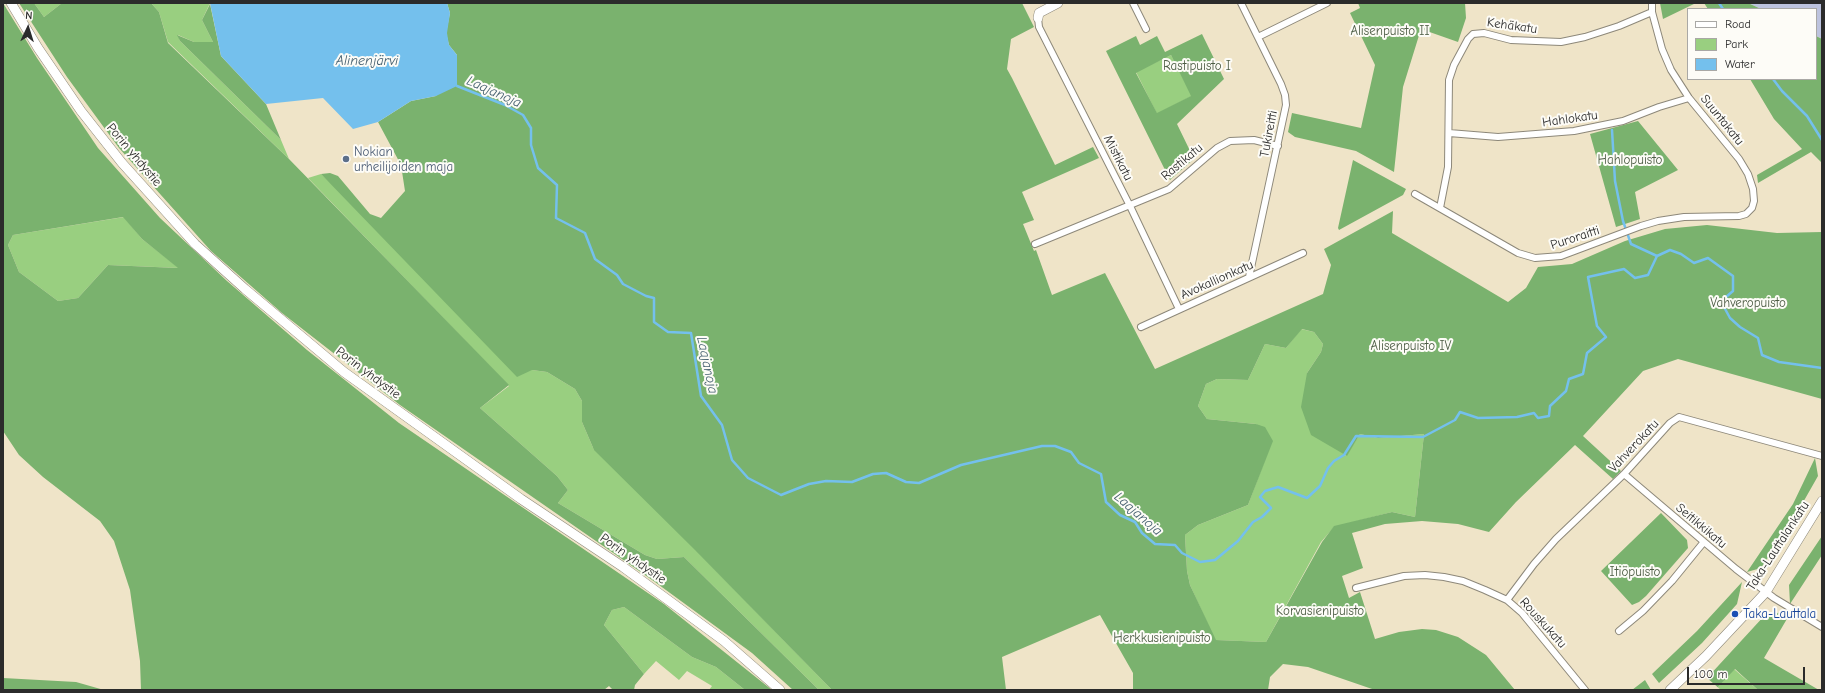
<!DOCTYPE html>
<meta charset="utf-8">
<style>
body{margin:0}
#map{position:relative;width:1825px;height:693px;overflow:hidden;background:#efe4c8;font-family:"Comic Neue",sans-serif}
canvas{display:block}
.frame{position:absolute;inset:0;border:4px solid #2b2b2b;pointer-events:none}
.legend{position:absolute;left:1687px;top:8px;width:130px;height:72px;box-sizing:border-box;background:#fdfcf7;border:1px solid #a9a8a5;margin:0;padding:5px 7px;list-style:none;font-size:12px;color:#2b2b2b}
.legend li{display:flex;align-items:center;gap:8px;height:20px}
.legend b{width:20px;border:1px solid #a9a8a5}
.north{position:absolute;left:8px;top:8px;width:40px;height:40px;-webkit-text-stroke:3px #fdfcf7;paint-order:stroke;rotate:4deg;font-size:11px;font-weight:700;line-height:16px;text-align:center;color:#2b2b2b}
.north::after{content:'';display:block;margin:auto;width:14px;height:18px;background:#2b2b2b;clip-path:polygon(50% 0,100% 100%,50% 72%,0 100%)}
.scale{position:absolute;left:1687px;top:667px;width:118px;height:18px;box-sizing:border-box;border:2px solid #2b2b2b;border-top:0;padding-left:5px;font-size:12px;line-height:14px;white-space:nowrap;color:#2b2b2b;-webkit-text-stroke:3px #fdfcf7;paint-order:stroke}
</style>
<div id="map">
<canvas width="1825" height="693"></canvas>
<div class="frame"></div>
<ul class="legend">
<li><b style="height:5px;background:#fff"></b>Road</li>
<li><b style="height:11px;background:#99cf80"></b>Park</li>
<li><b style="height:11px;background:#74c0ed"></b>Water</li>
</ul>
<div class="north">N</div>
<div class="scale">100 m</div>
</div>
<script>
const context = document.querySelector('canvas').getContext('2d');
context.lineJoin = 'round';
function fill(path, color) {
  context.fillStyle = color;
  context.fill(path, 'evenodd');
}
function poly(rows) {
  const path = new Path2D();
  for (const r of rows) {
    path.moveTo(r[0], r[1]);
    for (let i = 2; i < r.length; i += 2) path.lineTo(r[i], r[i + 1]);
  }
  return path;
}
function trace(path, color, width, dash) {
  context.strokeStyle = color;
  context.lineWidth = width;
  context.lineCap = dash ? 'butt' : 'round';
  context.setLineDash(dash || []);
  context.stroke(path);
}
function write(font, color, halo, rows, align = 'center') {
  context.font = font + ' "Comic Neue",sans-serif';
  context.lineWidth = 4;
  context.setLineDash([]);
  context.textBaseline = 'middle';
  context.strokeStyle = halo;
  context.fillStyle = color;
  for (const [text, x, y, turn = 0] of rows) {
    context.save();
    context.translate(x, y);
    context.rotate((+turn || 0) * Math.PI / 180);
    context.textAlign = isNaN(turn) ? turn : align;
    if (halo) context.strokeText(text, 0, 0);
    context.fillText(text, 0, 0);
    context.restore();
  }
}
fill(poly([
 [1748,3,1822,3,1822,39,1816,36,1816,9,1761,9]
]), '#bdc3de');
fill(poly([
 [34,3,62,3,44,17],
 [151,3,210,3,202,20,213,42,194,42,178,35,180,41,281,140,289,159,168,42,159,12],
 [1171,55,1192,96,1157,114,1136,72],
 [321,174,532,370,547,372,575,389,582,401,582,422,594,450,558,282,696,550,832,690,819,690,684,557,657,559,645,555,558,503,568,490,557,476,480,408,509,386,308,178],
 [124,217,142,239,179,268,108,265,78,298,58,301,19,272,8,245,13,235],
 [1301,329,1314,332,1323,344,1321,352,1307,373,1346,456,1360,434,1378,438,1424,434,1415,517,1392,512,1334,527,1321,542,1266,642,1215,640,1190,585,1187,571,1185,535,1198,525,1248,505,1272,441,1256,424,1207,419,1198,406,1206,384,1217,379,1248,380,1265,344,1286,348],
 [624,607,692,657,716,667,745,690,709,690,712,686,687,671,679,680,656,661,644,674,604,625,612,610],
 [1734,669,1758,690,1721,690,1718,687]
]), '#99cf80');
fill(poly([
 [3,3,37,58,98,148,160,218,227,281,307,350,399,423,664,604,772,690,745,690,716,667,692,657,624,607,612,610,604,625,644,674,635,685,634,690,613,690,609,686,604,690,141,690,140,661,130,590,114,541,100,521,43,477,19,455,3,431],
 [123,217,142,239,178,268,108,265,78,298,58,301,19,272,8,245,13,235],
 [19,3,34,3,44,17,62,3,151,3,159,12,168,43,289,159,509,385,480,408,557,476,568,490,558,503,645,555,657,559,684,557,819,690,793,690,752,653,655,582,400,405,282,313,211,251,119,148,67,77],
 [447,3,1022,3,1034,27,1011,39,1007,69,1012,78,1055,165,1093,147,1099,158,1022,192,1034,220,1023,224,1034,251,1036,250,1052,295,1105,273,1155,369,1323,294,1331,265,1324,249,1393,211,1392,233,1508,302,1526,288,1538,267,1572,264,1625,241,1665,229,1707,225,1777,233,1822,232,1822,399,1678,359,1643,371,1583,436,1621,471,1613,479,1575,445,1516,502,1489,532,1458,524,1422,521,1385,524,1352,533,1363,568,1342,576,1349,598,1360,592,1375,639,1399,632,1422,629,1436,630,1458,637,1486,655,1515,690,1375,690,1308,667,1283,664,1270,677,1268,690,1133,690,1133,673,1100,615,1002,657,1006,690,832,690,695,550,594,450,582,422,582,401,575,389,547,372,532,370,517,377,321,174,330,173,338,176,370,214,381,218,405,191,401,165,378,122,411,101,436,96,457,55,449,45,446,33,450,13],
 [1302,329,1314,332,1323,344,1321,352,1307,373,1301,407,1311,435,1347,456,1360,434,1378,438,1424,434,1415,517,1392,512,1334,526,1322,542,1266,642,1216,640,1190,585,1187,571,1185,535,1198,525,1248,505,1273,441,1265,427,1256,424,1207,419,1198,406,1206,384,1217,379,1248,380,1265,344,1286,348],
 [1358,3,1465,3,1466,18,1458,42,1421,29,1403,87,1394,172,1356,151,1295,137,1288,132,1292,113,1361,128,1375,65,1350,13,1360,8],
 [1660,3,1696,3,1663,19],
 [1704,3,1748,3,1761,9,1708,9],
 [210,4,221,56,266,104,281,140,180,41,177,35,194,42,213,42,202,20],
 [1202,34,1224,79,1177,124,1194,159,1170,180,1106,51,1136,36,1140,45,1157,36,1165,52],
 [1171,55,1191,96,1157,113,1136,73],
 [1816,36,1822,39,1822,163,1811,152,1758,183,1757,175,1802,149,1774,119,1750,79,1816,79],
 [1638,121,1678,170,1635,192,1640,219,1616,227,1590,134],
 [1353,160,1406,189,1403,195,1339,230,1338,228],
 [1815,458,1818,476,1793,520,1761,568,1747,572,1793,504],
 [1661,513,1687,540,1688,548,1646,596,1639,602,1632,605,1601,571],
 [1822,536,1822,555,1790,604,1789,585],
 [1742,582,1737,604,1702,643,1659,683,1652,674,1697,631],
 [1783,612,1791,612,1764,658,1819,690,1758,690,1735,669,1718,687,1721,690,1707,678,1765,615],
 [3,678,76,682,104,690,3,690],
 [1645,680,1651,690,1632,690]
]), '#7ab26e');
fill(poly([
 [210,3,447,3,450,13,447,33,449,45,457,55,457,86,436,96,411,101,378,122,353,129,323,98,266,104,221,56]
]), '#74c0ed');
trace(poly([
 [1719,3,1723,9],
 [1773,79,1782,91,1807,116,1822,140],
 [457,86,505,105,523,115,531,128,531,145,538,168,557,185,556,218,585,233,595,259,617,275,623,284,646,296,654,298,654,322,668,332,691,333,701,396,722,425,732,460,748,478,781,495,809,484,826,481,852,482,873,474,886,473,906,482,919,483,961,465,1042,446,1055,446,1071,452,1079,463,1101,474,1106,502,1120,515,1135,522,1142,533,1155,544,1175,545,1182,553,1200,562,1215,560,1238,541,1253,522,1262,517,1271,508,1260,497,1265,491,1278,487,1307,498,1320,486,1328,468,1334,461,1344,455,1356,436,1423,437,1455,420,1460,412,1478,418,1517,417,1534,413,1538,418,1549,416,1550,406,1566,391,1569,379,1583,374,1587,353,1606,337,1597,326,1588,277,1624,269,1635,278,1648,275,1657,256,1670,250,1681,254,1694,263,1708,258,1733,276,1733,291,1726,297,1724,307,1730,318,1740,327,1758,338,1762,355,1779,362,1822,368],
 [1612,130,1615,181,1623,221,1631,244,1657,256]
]), '#74c0ed', 2.5);
const street = poly([
 [1133,3,1146,29],
 [1241,3,1281,84,1285,95,1286,105,1249,277],
 [1038,18,1039,27,1130,206,1179,309],
 [1258,37,1327,3],
 [1449,133,1498,137,1574,131,1623,121,1659,107,1689,98],
 [1415,194,1518,253,1535,258,1561,256,1641,226,1658,221,1684,217,1739,216,1746,214,1752,208,1754,201,1753,189,1748,174,1739,159,1689,98,1671,70,1662,49,1652,12,1652,3],
 [1440,208,1448,167,1449,80,1454,65,1468,39,1473,34,1484,33,1511,40,1561,42,1585,37,1619,26,1652,12],
 [1035,244,1169,189,1217,148,1230,141,1254,140,1278,146],
 [1141,327,1303,253],
 [1624,474,1736,569,1774,598,1822,627],
 [1356,588,1404,576,1425,575,1444,577,1463,581,1485,590,1507,600,1522,613,1585,690],
 [1507,600,1534,564,1556,539,1624,474,1670,423,1679,417,1822,456],
 [1619,631,1643,611,1672,581,1703,543]
]);
const secondary = poly([
 [11,3,38,48,81,111,122,163,195,244,245,289,344,372,521,499,623,567,724,641,780,690],
 [1038,18,1039,13,1058,3],
 [1670,690,1706,656,1766,592,1822,501]
]);
trace(street, '#8d887a', 8);
trace(secondary, '#8d887a', 10);
trace(street, '#fff', 6);
trace(secondary, '#fff', 9);
for (const [x, y, r, color] of [
 [346,159,4,"#5c6f8a"],
 [1735,614,4,"#1a4fb4"]
]) {
  const dot = new Path2D();
  dot.arc(x, y, r, 0, 2 * Math.PI);
  context.fillStyle = color;
  context.fill(dot);
  trace(dot, '#fdfcf7', 1.5);
}
write('13px', '#2b2b2b', '#fdfcf7', [
 ["Kehäkatu",1512,26,8],
 ["Hahlokatu",1570,119,-8],
 ["Suuntakatu",1722,120,51],
 ["Tukireitti",1269,134,-79],
 ["Porin yhdystie",134,155,50],
 ["Mistikatu",1118,158,63],
 ["Rastikatu",1182,162,-40],
 ["Puroraitti",1575,238,-18],
 ["Avokallionkatu",1217,280,-24],
 ["Porin yhdystie",368,373,37],
 ["Vahverokatu",1634,446,-47],
 ["Seitikkikatu",1701,526,40],
 ["Taka-Lauttalankatu",1778,546,-57],
 ["Porin yhdystie",633,559,35],
 ["Rouskukatu",1543,623,48]
]);
write('13px', '#4c5c44', '#fdfcf7', [
 ["Alisenpuisto II",1390,31],
 ["Rastipuisto I",1197,66],
 ["Hahlopuisto",1630,160],
 ["Vahveropuisto",1748,303],
 ["Alisenpuisto IV",1411,346],
 ["Itiöpuisto",1635,572],
 ["Korvasienipuisto",1320,611],
 ["Herkkusienipuisto",1162,638]
]);
write('13px', '#4e5e75', '#fdfcf7', [
 ["Nokian",354,152],
 ["urheilijoiden maja",354,167]
], 'left');
write('13px', '#164399', '#fdfcf7', [
 ["Taka-Lauttala",1743,614]
], 'left');
write('italic 14px', '#455f6f', '#fdfcf7', [
 ["Alinenjärvi",367,61],
 ["Laajanoja",494,92,24],
 ["Laajanoja",707,365,78],
 ["Laajanoja",1138,514,41]
]);
</script>
